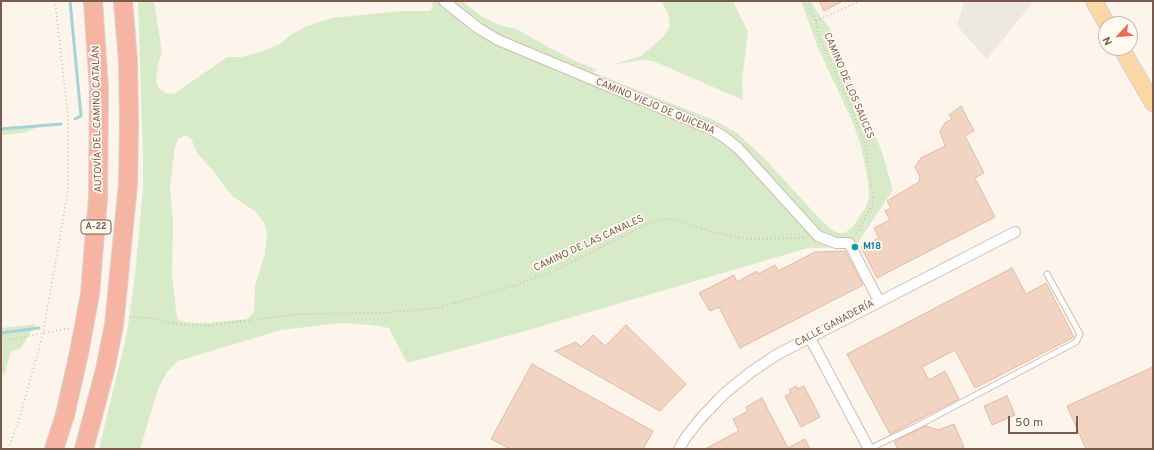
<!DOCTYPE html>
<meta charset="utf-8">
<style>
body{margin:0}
#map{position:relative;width:1154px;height:450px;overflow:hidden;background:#fdf5eb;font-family:Overpass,sans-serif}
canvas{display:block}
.frame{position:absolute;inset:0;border:2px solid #795b4d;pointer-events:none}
.north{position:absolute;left:1098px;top:16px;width:40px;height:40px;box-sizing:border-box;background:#fff9f2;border:1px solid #c9bab0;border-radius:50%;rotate:244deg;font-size:11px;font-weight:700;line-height:16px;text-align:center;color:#795b4d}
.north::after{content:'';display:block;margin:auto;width:14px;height:18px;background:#e66d51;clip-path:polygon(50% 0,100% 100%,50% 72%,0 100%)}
.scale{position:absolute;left:1008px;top:416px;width:70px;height:18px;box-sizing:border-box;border:2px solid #795b4d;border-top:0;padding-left:5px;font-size:12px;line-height:14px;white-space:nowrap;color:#795b4d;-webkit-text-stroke:3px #fff9f2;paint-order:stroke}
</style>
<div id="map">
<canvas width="1154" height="450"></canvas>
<div class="frame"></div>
<div class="north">N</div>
<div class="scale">50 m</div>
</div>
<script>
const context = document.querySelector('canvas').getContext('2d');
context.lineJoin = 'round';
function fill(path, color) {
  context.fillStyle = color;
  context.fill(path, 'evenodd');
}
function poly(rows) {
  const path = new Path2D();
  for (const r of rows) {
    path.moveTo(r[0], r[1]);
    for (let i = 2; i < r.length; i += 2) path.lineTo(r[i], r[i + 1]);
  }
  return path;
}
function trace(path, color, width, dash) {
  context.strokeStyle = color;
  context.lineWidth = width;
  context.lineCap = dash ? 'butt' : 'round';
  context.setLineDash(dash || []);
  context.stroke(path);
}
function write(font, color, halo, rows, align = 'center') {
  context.font = font + ' Overpass,sans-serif';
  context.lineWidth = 3.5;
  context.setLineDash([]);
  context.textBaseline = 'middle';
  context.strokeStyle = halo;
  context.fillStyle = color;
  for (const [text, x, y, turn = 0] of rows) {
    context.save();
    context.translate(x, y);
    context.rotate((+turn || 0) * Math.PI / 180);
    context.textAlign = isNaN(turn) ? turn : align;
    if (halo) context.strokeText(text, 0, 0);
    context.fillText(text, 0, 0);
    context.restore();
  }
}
fill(poly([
 [964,1,1034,1,987,59,957,26]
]), '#eee8e3');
fill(poly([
 [138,1,154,1,162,52,158,64,156,83,160,89,166,93,174,94,227,57,242,57,260,52,280,44,292,34,307,26,332,18,401,11,430,11,433,7,432,1,462,1,481,16,499,25,516,29,567,57,597,70,594,73,716,121,737,133,765,159,818,217,831,229,838,233,844,233,852,228,866,207,869,197,868,181,861,146,853,123,818,48,801,1,811,1,816,10,830,29,882,152,893,190,855,247,808,248,515,334,407,363,389,328,371,325,340,323,281,330,178,361,167,372,158,389,140,449,99,449,127,333,135,275,143,188,143,160],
 [186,135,191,139,198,154,215,173,232,196,256,212,264,223,267,232,265,254,255,286,254,312,247,319,208,323,193,323,181,321,177,318,172,275,173,223,170,186,175,147,178,139],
 [661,1,733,1,748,32,742,80,743,100,653,61,641,60,612,65,641,56,662,38,670,26,668,13],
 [42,125,24,133,1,135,1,127],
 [36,324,21,348,11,352,4,376,1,372,1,328]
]), '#d8ebc8');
trace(poly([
 [70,1,81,116,75,119],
 [1,129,61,124],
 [1,333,39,328]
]), '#a4d3d9', 3);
const building = poly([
 [819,1,843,1,824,11,819,1],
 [961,106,974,131,965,136,984,173,975,178,995,217,877,278,861,247,879,238,874,228,890,220,885,211,891,208,887,201,919,182,920,176,915,167,921,158,945,146,940,131,945,123,952,119,949,115,961,106],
 [845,251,863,285,740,348,719,307,710,311,699,293,734,275,737,282,757,271,758,274,775,265,778,271,815,252,845,251],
 [1012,268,1026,294,1046,283,1074,337,975,388,955,350,922,367,929,380,945,371,959,399,890,434,847,354,1012,268],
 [626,325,686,384,660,411,555,351,576,342,581,347,593,335,605,346,626,325],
 [532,364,653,431,643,449,510,449,491,439,532,364],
 [1153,367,1153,449,1086,449,1067,406,1153,367],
 [796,386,797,389,804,386,820,417,801,427,785,396,791,393,789,390,796,386],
 [1007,396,1015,415,992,425,984,406,1007,396],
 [762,398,788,448,805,439,810,449,705,449,739,431,733,419,748,411,746,407,762,398],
 [954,424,964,447,959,449,898,449,894,442,926,426,938,430,954,424]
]);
fill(building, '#f2d4c2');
trace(building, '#e5b9a2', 1);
const lane = poly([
 [869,449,917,426,1076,342,1080,334,1047,274]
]);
const street = poly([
 [444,1,478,28,498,40,711,129,724,137,738,148,818,236,836,243,849,243,879,301],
 [810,338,869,449],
 [679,449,686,437,701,418,725,393,751,372,778,354,1015,232]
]);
const primary = poly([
 [1094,1,1107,24],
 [1121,48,1153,103]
]);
const highway = poly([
 [54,449,65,415,79,353,90,294,94,244,98,198,99,89,93,1],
 [84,449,105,370,114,325,128,184,129,123,128,61,123,1]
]);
trace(lane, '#d0bdaf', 7);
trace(street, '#d0bdaf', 12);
trace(primary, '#d9d1cd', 18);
trace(highway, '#d9d1cd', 20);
trace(poly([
 [807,1,816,21,818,34,850,105,866,147,873,197,872,206,855,235],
 [816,21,860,1],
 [129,317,149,318,176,324,204,326,298,314,383,313,438,308,516,285,560,268,645,225,666,219,674,219,712,232,747,239,807,238],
 [1,341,70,328],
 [8,449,18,423,43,334,68,191,68,117,55,1]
]), '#d8b7a4', 1.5, [1, 3]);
trace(lane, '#fff', 5);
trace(street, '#fff', 10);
trace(primary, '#fad7a4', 16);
trace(highway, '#f6b5a2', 18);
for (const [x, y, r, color] of [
 [855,247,4,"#0f9aa8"]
]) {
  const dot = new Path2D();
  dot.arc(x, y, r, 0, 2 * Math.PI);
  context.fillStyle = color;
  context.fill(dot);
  trace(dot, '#fff9f2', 1.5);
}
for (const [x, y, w] of [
 [96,227,30]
]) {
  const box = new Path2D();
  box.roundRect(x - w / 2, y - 7, w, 14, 3);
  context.fillStyle = '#fff9f2';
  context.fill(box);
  trace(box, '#795b4d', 1);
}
write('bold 9px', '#795b4d', null, [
 ["A-22",96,227]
]);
write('10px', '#795b4d', '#fff9f2', [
 ["CAMINO DE LOS SAUCES",848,86,67],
 ["CAMINO VIEJO DE QUICENA",655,107,23],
 ["AUTOVÍA DEL CAMINO CATALÁN",98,119,-91],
 ["CAMINO DE LAS CANALES",589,244,-25],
 ["CALLE GANADERÍA",835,324,-28]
]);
write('bold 10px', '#0d838f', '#fff9f2', [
 ["M18",863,247]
], 'left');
</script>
